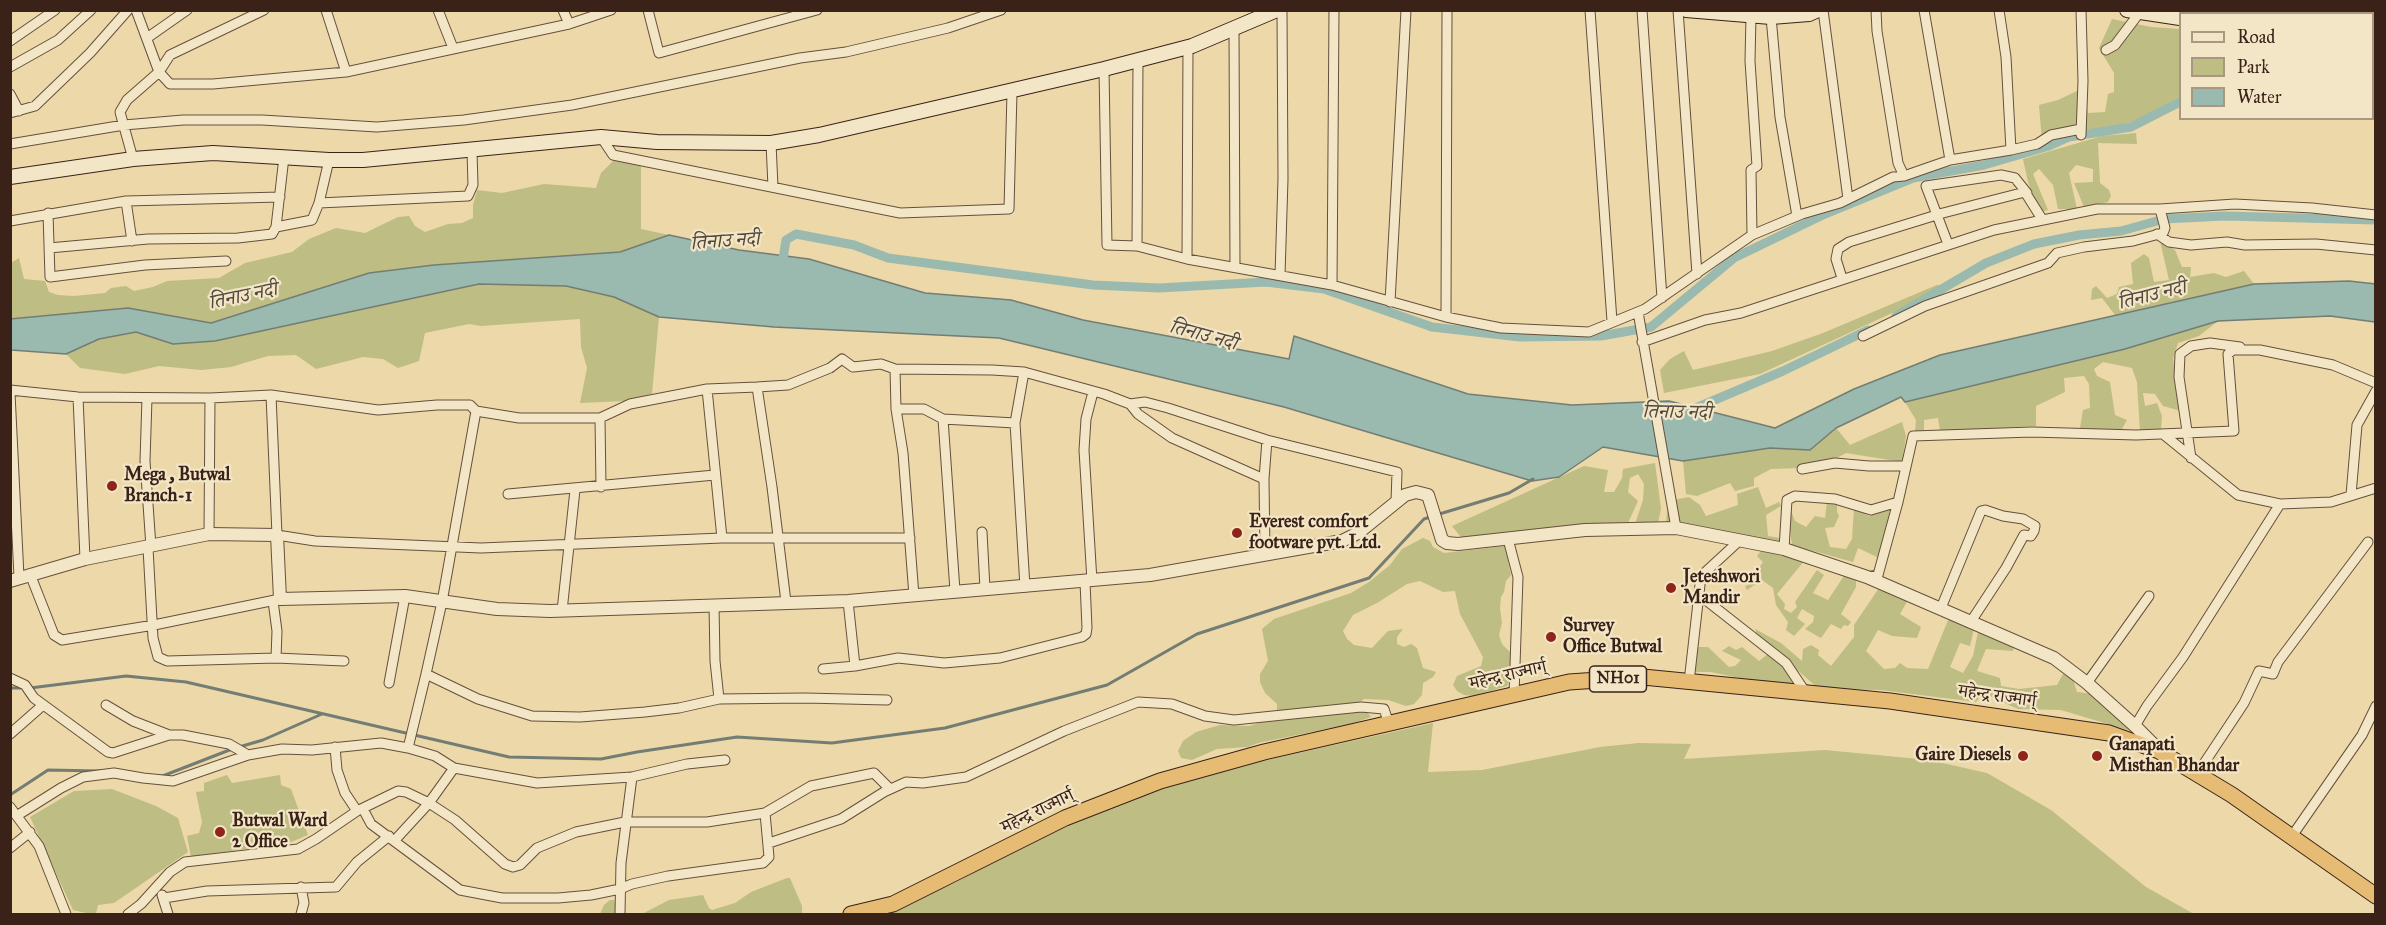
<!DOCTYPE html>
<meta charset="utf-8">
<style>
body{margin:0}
#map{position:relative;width:2386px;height:925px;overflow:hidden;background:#ecd8a8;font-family:"IM FELL Great Primer",serif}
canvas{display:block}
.frame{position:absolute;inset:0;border:12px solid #3a2219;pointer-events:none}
.legend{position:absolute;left:2179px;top:12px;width:195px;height:108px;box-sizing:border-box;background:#f3e6c6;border:2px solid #a99881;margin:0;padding:8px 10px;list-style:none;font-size:18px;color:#3a2219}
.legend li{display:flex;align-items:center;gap:12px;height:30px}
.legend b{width:30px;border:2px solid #a99881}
</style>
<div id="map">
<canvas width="2386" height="925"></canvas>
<div class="frame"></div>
<ul class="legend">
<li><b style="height:8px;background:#f3e6c6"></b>Road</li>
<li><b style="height:16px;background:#bebd83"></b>Park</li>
<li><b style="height:16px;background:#9ab9af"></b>Water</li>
</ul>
</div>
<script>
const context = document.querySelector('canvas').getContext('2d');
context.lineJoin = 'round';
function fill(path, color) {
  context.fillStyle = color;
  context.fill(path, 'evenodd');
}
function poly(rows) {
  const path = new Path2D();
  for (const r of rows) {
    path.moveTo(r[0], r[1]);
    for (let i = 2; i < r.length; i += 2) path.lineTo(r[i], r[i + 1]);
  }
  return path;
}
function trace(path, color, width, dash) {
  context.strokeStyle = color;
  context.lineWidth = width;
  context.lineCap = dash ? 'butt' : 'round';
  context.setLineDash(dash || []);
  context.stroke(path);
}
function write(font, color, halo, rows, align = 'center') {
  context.font = font + ' "IM FELL Great Primer","Noto Serif Devanagari",serif';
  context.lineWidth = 4.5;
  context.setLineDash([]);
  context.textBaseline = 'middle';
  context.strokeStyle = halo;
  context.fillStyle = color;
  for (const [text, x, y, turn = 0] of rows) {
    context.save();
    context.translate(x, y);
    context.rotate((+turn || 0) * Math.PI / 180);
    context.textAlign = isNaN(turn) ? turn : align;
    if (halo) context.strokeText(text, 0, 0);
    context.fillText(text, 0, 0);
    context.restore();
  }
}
fill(poly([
 [2112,19,2151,27,2180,29,2180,97,2132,122,2103,129,2081,131,2042,141,2039,105,2058,100,2083,88,2088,113,2105,112,2108,94,2114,92,2114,73,2099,48],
 [2136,133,2137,144,2098,143,2100,183,2109,190,2111,196,2108,202,2084,207,2074,183,2093,182,2093,169,2076,165,2069,173,2077,209,2058,209,2053,185,2039,169,2033,174,2048,210,2040,212,2028,182,2023,159,2102,136],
 [614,160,641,164,641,229,669,235,620,252,434,265,369,273,211,323,128,308,11,319,11,263,19,258,24,279,45,281,49,292,58,295,74,296,105,293,111,288,126,286,134,291,153,287,167,281,219,278,245,263,292,252,309,239,336,228,365,233,398,217,409,216,415,226,425,232,448,224,462,223,473,218,473,205,477,190,502,193,544,184,596,188,601,173],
 [2160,241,2175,250,2182,267,2191,267,2190,277,2214,273,2226,277,2244,271,2254,284,2115,315,2102,298,2091,300,2092,289,2096,286,2107,298,2117,294,2119,287,2133,284,2131,263,2144,254,2149,258,2154,282,2169,280],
 [479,284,566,286,614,297,659,317,652,394,625,401,580,403,587,368,581,347,580,319,481,326,469,324,425,333,419,361,398,368,383,359,363,357,316,369,296,355,268,356,231,367,201,370,159,366,125,374,80,368,66,354,99,339,136,332,173,344,215,341],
 [1937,285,1942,286,1916,302,1760,374,1664,393,1660,370,1670,359,1684,351,1693,370,1772,351,1823,333],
 [2218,321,2199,336,2178,343,2173,359,2181,411,2163,406,2155,394,2143,393,2145,406,2157,403,2162,416,2161,430,2140,432,2137,382,2132,368,2103,362,2094,369,2097,376,2110,382,2115,415,2127,420,2121,431,2080,428,2083,410,2090,408,2089,384,2084,376,2064,378,2065,392,2036,406,2036,426,1940,431,1938,418,1924,420,1924,431,1915,431,1916,420,1905,402,2125,349],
 [1902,422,1906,436,1902,462,1846,453,1835,459,1800,468,1771,469,1754,478,1754,486,1735,491,1730,483,1697,496,1686,494,1683,461,1770,448,1810,450,1836,428,1850,445],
 [1655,463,1661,509,1658,523,1635,524,1643,500,1644,484,1638,474,1630,478,1628,492,1638,501,1628,523,1464,541,1452,526,1584,466,1608,470,1604,492,1614,492,1622,478,1623,469],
 [1758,487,1766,508,1779,502,1781,506,1766,515,1768,536,1780,538,1778,544,1666,523,1668,501,1689,497,1700,505,1706,516,1738,505,1737,494],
 [1827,502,1837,504,1837,512,1839,516,1834,527,1825,528,1830,547,1846,549,1852,539,1854,509,1869,516,1890,509,1884,538,1877,557,1858,548,1853,562,1792,545,1789,522,1791,511,1795,521,1806,527,1815,516,1825,518],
 [1423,538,1430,541,1433,547,1444,553,1505,546,1511,575,1506,581,1504,592,1501,597,1500,608,1502,623,1499,635,1502,644,1510,652,1513,670,1507,686,1473,696,1464,695,1457,691,1453,685,1457,676,1481,666,1483,657,1460,614,1455,591,1443,592,1420,581,1407,584,1377,603,1353,615,1343,631,1347,639,1354,645,1372,648,1388,631,1403,629,1397,637,1397,644,1404,647,1411,644,1417,648,1423,668,1436,672,1433,677,1423,683,1422,695,1414,704,1406,706,1388,700,1364,699,1361,701,1362,705,1371,717,1351,724,1258,743,1248,747,1217,749,1192,760,1181,758,1178,751,1183,741,1196,732,1220,725,1249,726,1277,717,1277,704,1265,693,1260,682,1260,674,1268,661,1262,629,1274,619,1351,593,1369,582,1390,565,1402,549],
 [1764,547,1805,560,1777,594,1785,604,1784,609,1791,613,1797,607,1795,602,1817,570,1824,575,1813,593,1828,600,1844,576,1856,579,1856,587,1841,614,1851,622,1848,626,1844,625,1841,629,1831,624,1821,638,1805,629,1813,622,1814,616,1802,609,1797,618,1805,624,1794,636,1786,630,1788,622,1776,605,1773,588,1762,580,1747,590,1745,587,1755,579,1755,574,1763,562,1757,556],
 [1879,588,1908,600,1900,614,1921,627,1917,638,1892,636,1878,630,1866,651,1884,669,1895,668,1900,663,1907,668,1928,669,1949,618,1974,629,1970,646,1960,643,1950,667,1963,673,1973,656,1978,632,2014,644,2013,651,1986,649,1977,671,2000,678,2001,686,2019,689,2057,685,2063,674,2072,676,2077,692,2093,694,2128,722,2131,731,2061,710,2018,709,1983,693,1976,702,1880,690,1819,689,1757,635,1755,629,1781,643,1802,661,1803,649,1811,645,1819,650,1818,655,1831,666,1854,637,1854,625],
 [1729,646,1736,650,1742,647,1759,661,1769,653,1791,674,1792,684,1739,678,1711,672,1692,672,1695,647,1708,647,1729,667,1735,666,1741,660,1722,651],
 [1433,723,1428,772,1482,770,1600,747,1639,743,1691,744,1684,759,1825,750,1929,760,1987,773,2051,810,2146,887,2194,914,873,914,892,909,957,882,1002,857,1094,813,1191,777],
 [227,775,232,783,280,775,281,785,291,789,308,835,291,842,191,857,187,836,199,833,202,822,196,792,204,791,204,783],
 [112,789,156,806,178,818,188,852,114,903,98,905,96,914,90,914,73,910,30,817,74,791],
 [787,878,790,878,802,906,802,914,642,914,669,900,703,895,709,908,712,910,735,903,751,892],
 [610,900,614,900,618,914,600,914,604,905]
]), '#bebd83');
const water = poly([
 [669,235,739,250,809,259,925,293,1011,300,1083,320,1289,359,1294,336,1468,394,1572,405,1669,401,1775,428,1854,389,1940,355,2254,284,2349,281,2376,284,2375,322,2330,316,2218,321,2125,349,1905,402,1901,397,1836,428,1810,450,1770,448,1683,461,1603,447,1559,477,1532,481,1284,407,999,338,774,327,659,317,614,297,566,286,479,284,215,341,173,344,136,332,99,339,66,354,11,350,10,319,128,308,211,323,369,273,434,265,620,252,669,235]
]);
fill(water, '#9ab9af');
trace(water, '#747d73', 1.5);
trace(poly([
 [1436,515,1509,493,1533,479],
 [10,688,24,688],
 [30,688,126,676,186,682,509,757,601,759,637,752,737,737,832,743,945,728,1107,685,1197,634,1369,578,1424,519,1430,517],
 [239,747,263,740,322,714],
 [160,777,232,749],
 [10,795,48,770,100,771]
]), '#747d73', 3);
trace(poly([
 [2372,106,2376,108],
 [783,259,786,240,796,234,854,245,888,258,1093,285,1159,288,1266,282,1324,289,1432,327,1520,337,1601,336,1651,327,1734,258,1825,214,1913,178,1984,165,2049,146,2069,137,2131,127,2180,102],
 [1896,316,1986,263,2034,244,2079,235,2121,231,2164,219,2225,216,2376,220],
 [1688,414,1691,410,1783,371,1868,330]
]), '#9ab9af', 9);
const minor = poly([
 [136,10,159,72],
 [326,10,346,72],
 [438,10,453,48],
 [563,10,569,24],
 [648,10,659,53,817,10],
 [1590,10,1612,321],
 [1642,10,1662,298],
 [1678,10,1697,274],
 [1823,10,1848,199],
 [1876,10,1877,31,1898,163,1904,176],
 [1924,10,1950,160],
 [2191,14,2192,10],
 [2260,14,2262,10],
 [1751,16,1750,61,1757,166,1751,170,1752,235],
 [1771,17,1780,117,1797,216],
 [1234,28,1235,267],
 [147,38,187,10],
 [10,41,55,10],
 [2106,50,2115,45,2140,12],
 [10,67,58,40,91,10],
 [1104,69,1107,245,1137,246,1187,259,1332,285,1446,317,1501,328,1589,332,1645,309,1752,235,1802,214,1840,203,1893,177,1904,176,1950,160,2011,150,2006,57,1999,10],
 [159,72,170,55,264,10],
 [10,94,19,111],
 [10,113,35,106,90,53,128,10],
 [2081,135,2083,81,2081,10],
 [601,137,613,155,900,213,1009,209,1012,92],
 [771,143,773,187],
 [10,144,124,125,183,120,262,120,377,127,464,120,572,105,800,58,846,52,948,28,1001,10],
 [2011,150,2037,144,2051,135,2081,129],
 [133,159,120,112,127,100,159,72,170,84,213,84,346,72,569,24,611,10],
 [126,201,132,241],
 [319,203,468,196,473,185,472,151],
 [48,213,50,277,145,265,226,261],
 [10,221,126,201,280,197],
 [276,227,284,157],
 [2157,234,2169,242,2191,245,2227,242,2245,245,2316,244,2376,250],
 [1948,244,1926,186,2001,175,2015,178,2027,193],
 [1137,246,1138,60],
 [49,248,148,239,238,238,272,234,276,227,312,220,319,203,329,160],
 [1187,259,1188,47],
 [1280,275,1283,179,1282,10],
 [1842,278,1836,259,1838,249,1849,242,1943,213,2025,192,2042,219],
 [1332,285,1334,10],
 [1390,302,1406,10],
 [1638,312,1676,528],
 [1446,317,1447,10],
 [1863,336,1925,306,2048,263,2057,253,2084,247,2133,241,2163,233,2165,228,2160,209],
 [1642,342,1705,320,1741,313,1994,230,2097,209,2160,209,2235,204,2312,208,2376,215],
 [895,369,896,409,903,453,914,596],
 [1024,372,1015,423,1025,587],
 [757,387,788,385,830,368,842,359,853,367,881,364,895,369,992,370,1024,372,1104,394,1130,404,1145,402,1168,408,1267,440,1397,472,1396,502],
 [707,389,722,538],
 [10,390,78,397,210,398,271,395,378,410,437,405,470,405,476,411,519,418,600,418,630,404,707,389,757,387,772,487,786,602],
 [10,393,19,577],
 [271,395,277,535,315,541,481,548,722,538,910,538],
 [78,397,85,559],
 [147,398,145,461,151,547],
 [1130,404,1138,414,1172,438,1264,479],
 [896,409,924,409,943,419,1015,423],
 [600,418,601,487],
 [943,419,955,591],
 [2163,434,2238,495,2280,504,2331,502,2376,488],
 [2191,458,2179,377,2180,354,2191,346,2210,343,2240,347],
 [1802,469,1835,463,1869,466,1905,466],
 [508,494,715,475],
 [2351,495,2357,425,2376,391],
 [982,532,985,589],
 [209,534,210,398],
 [1508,539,1518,577,1514,695],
 [148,548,153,638,158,657,167,661,276,658,344,661],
 [1784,549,1787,500,1795,496,1835,499,1871,510,1898,502,1913,436,2032,432,2136,435,2234,431,2228,354,2233,350,2260,350,2333,365,2376,383],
 [1265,554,1264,479,1267,440],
 [30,574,54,635,62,640,154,625,280,599],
 [1867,577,1878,575,1898,502],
 [1092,581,1084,450,1086,419,1093,392],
 [1698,594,1786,663,1806,693],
 [273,601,277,631,276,658],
 [848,601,855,666],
 [714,605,715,661,719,699],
 [1941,608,1981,511,1985,510,2003,516,2023,519,2035,526,2034,531,2031,536,2024,535,2006,568,1970,623],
 [562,611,575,490],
 [823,669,855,666,898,658,944,663,1000,658,1082,637,1086,634,1087,628,1085,582],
 [426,674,442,602,476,411],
 [10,678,25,685,34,698,108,752,113,753,169,735,183,735,229,744,248,755,282,749,312,750,381,743,408,748,435,756,454,768,537,783,632,777,687,764,725,760],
 [1689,682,1701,576,1739,541],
 [389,683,405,596],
 [2087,683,2149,596],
 [106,705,133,721,169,735],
 [2135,726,2147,706,2183,657,2280,504],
 [10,734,43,705],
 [335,747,337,770,345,793,357,811],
 [408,748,426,674,478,699,532,716,580,717,645,712,679,708,719,699,805,698,887,700],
 [2197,774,2244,703,2259,671,2273,674,2278,662,2368,542],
 [10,807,39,846,66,914],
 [363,809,371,824,460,890,502,898,558,898,591,895,620,889,632,884,668,876,763,863,769,857,765,813],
 [18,815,61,788,83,777,114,773,143,778,173,781,248,755],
 [2292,836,2362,735,2376,706],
 [395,840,429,803,454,768],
 [769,843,841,819,884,792,906,782,923,783,966,777,1064,731,1138,702,1172,704,1205,716,1234,720,1361,707,1384,709,1389,724],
 [10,848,30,832],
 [162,895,168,914],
 [164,898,207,891,336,887,357,862,389,836],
 [128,914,141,904,170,872,185,862,298,849,316,839,357,811,398,791,406,792,429,803,455,820,505,864,513,867,520,865,537,848,576,832,625,822,707,822,765,813,811,786,874,773,890,789],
 [301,914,304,903,301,887],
 [620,914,621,863,632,777]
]);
const tertiary = poly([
 [10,581,85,559,209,534,277,535,280,599,405,596,497,609,550,611,848,601,1150,575,1342,541,1358,533,1405,495,1416,492,1428,495,1442,540,1447,543,1458,544,1585,530,1676,528,1784,549,1867,577,2054,658,2087,683,2135,726,2159,750]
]);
const secondary = poly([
 [1686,10,1771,17,1809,14,1818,10],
 [2127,10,2180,18],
 [2372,41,2376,42],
 [10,177,133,159,213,153,329,160,363,160,601,137,657,142,771,143,819,135,1104,69,1192,46,1277,10]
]);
const trunk = poly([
 [851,914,893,904,1065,818,1160,781,1264,752,1569,682,1643,677,1890,701,2109,733,2159,751,2232,795,2376,896]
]);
trace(minor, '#66503d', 11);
trace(tertiary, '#66503d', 14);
trace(secondary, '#3a2219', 16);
trace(trunk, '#3a2219', 17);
trace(minor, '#f3e6c6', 9);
trace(tertiary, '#f3e6c6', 12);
trace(secondary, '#f3e6c6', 14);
trace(trunk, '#e6bc74', 15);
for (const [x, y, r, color] of [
 [112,486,6,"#8f2418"],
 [1237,533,6,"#8f2418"],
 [1671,588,6,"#8f2418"],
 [1551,637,6,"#8f2418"],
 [2023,756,6,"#8f2418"],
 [2097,756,6,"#8f2418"],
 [220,832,6,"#8f2418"]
]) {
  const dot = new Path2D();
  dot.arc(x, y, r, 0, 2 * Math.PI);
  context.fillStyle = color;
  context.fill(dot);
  trace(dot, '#f3e6c6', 2);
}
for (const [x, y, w] of [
 [1618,679,57]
]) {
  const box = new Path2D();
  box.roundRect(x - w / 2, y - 13, w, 26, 4.5);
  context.fillStyle = '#f3e6c6';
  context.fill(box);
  trace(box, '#3a2219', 1.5);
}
write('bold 16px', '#3a2219', null, [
 ["NH01",1618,679]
]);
write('bold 18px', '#3a2219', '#f3e6c6', [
 ["Mega , Butwal",124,476],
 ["Branch-1",124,497],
 ["Everest comfort",1249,523],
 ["footware pvt. Ltd.",1249,544],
 ["Jeteshwori",1683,578],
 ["Mandir",1683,599],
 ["Survey",1563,627],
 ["Office Butwal",1563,648],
 ["Ganapati",2109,746],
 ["Misthan Bhandar",2109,767],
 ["Gaire Diesels",2011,756,"right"],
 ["Butwal Ward",232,822],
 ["2 Office",232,843]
], 'left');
write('18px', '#3a2219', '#f3e6c6', [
 ["महेन्द्र राज्मार्ग्",1508,676,-13],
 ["महेन्द्र राज्मार्ग्",1997,697,8],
 ["महेन्द्र राज्मार्ग्",1038,812,-26]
]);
write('italic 20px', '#52483e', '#f3e6c6', [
 ["तिनाउ नदी",725,242,-4],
 ["तिनाउ नदी",2152,296,-14],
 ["तिनाउ नदी",243,297,-12],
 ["तिनाउ नदी",1203,336,15],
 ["तिनाउ नदी",1677,413,1]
]);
</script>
